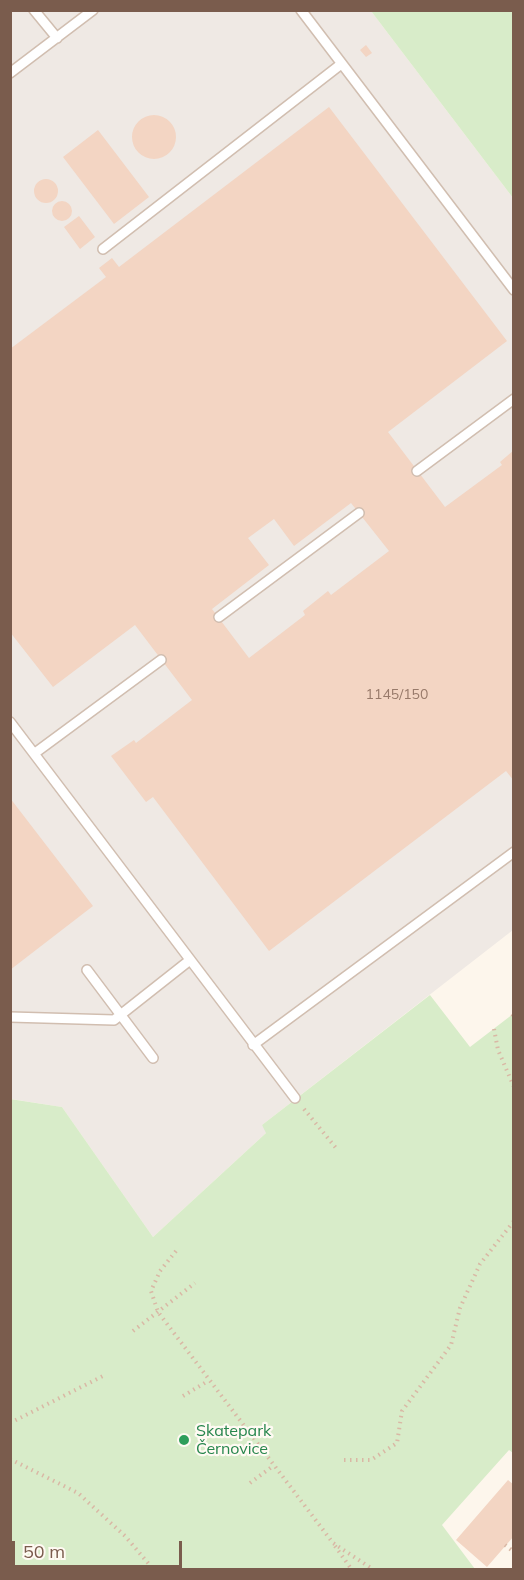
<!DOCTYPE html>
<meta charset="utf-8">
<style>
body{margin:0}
#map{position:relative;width:524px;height:1580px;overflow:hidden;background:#fdf6ec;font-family:Mulish,sans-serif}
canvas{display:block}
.frame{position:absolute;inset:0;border:12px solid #7a5c4d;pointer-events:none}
.scale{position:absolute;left:12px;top:1541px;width:170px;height:27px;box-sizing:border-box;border:3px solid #7a5c4d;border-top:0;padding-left:8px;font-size:18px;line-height:21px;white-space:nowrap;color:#7a5c4d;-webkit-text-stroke:4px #fffaf3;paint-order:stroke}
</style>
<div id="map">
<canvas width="524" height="1580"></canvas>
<div class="frame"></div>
<div class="scale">50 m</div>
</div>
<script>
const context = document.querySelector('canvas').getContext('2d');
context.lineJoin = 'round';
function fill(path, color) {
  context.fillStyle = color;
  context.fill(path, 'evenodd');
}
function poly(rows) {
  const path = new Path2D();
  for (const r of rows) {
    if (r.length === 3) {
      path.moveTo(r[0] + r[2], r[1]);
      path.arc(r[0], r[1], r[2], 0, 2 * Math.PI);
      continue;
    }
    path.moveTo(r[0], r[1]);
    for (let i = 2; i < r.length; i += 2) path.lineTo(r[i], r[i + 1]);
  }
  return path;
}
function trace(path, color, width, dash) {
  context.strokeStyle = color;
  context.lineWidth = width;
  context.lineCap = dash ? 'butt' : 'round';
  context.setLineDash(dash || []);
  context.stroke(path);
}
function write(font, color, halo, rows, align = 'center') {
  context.font = font + ' Mulish,sans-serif';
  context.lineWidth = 4.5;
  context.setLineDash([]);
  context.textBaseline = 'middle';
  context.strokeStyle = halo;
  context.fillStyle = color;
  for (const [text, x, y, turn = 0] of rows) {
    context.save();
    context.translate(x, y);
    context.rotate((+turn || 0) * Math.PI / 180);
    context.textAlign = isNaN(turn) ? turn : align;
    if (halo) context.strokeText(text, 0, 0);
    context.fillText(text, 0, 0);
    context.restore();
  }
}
fill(poly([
 [10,11,371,11,513,198,513,930,262,1125,267,1132,153,1237,62,1107,11,1099]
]), '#efe9e4');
fill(poly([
 [371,11,513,11,513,198],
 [430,995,470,1047,513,1014,513,1453,509,1450,442,1525,475,1569,11,1569,10,1099,62,1107,153,1237,266,1133,262,1125]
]), '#d8ecc9');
fill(poly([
 [366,45,372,53,366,57,360,50],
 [329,107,507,341,388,432,445,507,502,465,500,462,514,450,514,781,506,771,269,951,153,797,146,802,111,756,134,740,136,743,192,700,135,625,53,687,10,632,10,349,106,277,99,268,112,258,119,267],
 [351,503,389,551,331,595,328,591,303,611,305,615,249,658,212,609,269,565,248,538,274,519,294,546],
 [154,137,22],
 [98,130,149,197,114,224,63,157],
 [46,191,12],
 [62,211,10],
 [79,216,95,237,80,249,64,227],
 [10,798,93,906,10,970],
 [508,1480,514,1485,514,1536,487,1567,456,1540]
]), '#f3d5c3');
const service = poly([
 [34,10,57,38],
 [301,10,514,290],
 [10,73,93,10],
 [103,249,340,65],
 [417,471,514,399],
 [219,617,359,513],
 [10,722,295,1098],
 [35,753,161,660],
 [87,970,153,1058],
 [10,1017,114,1020,190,960],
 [253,1045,514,852]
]);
trace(service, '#d1beb0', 12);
trace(poly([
 [512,1014,514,1016],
 [494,1029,498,1050,514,1087],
 [304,1109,336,1148],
 [176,1251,160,1271,151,1291,158,1312,333,1543,374,1570],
 [133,1331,195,1283],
 [183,1396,208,1381],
 [10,1423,103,1376],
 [10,1459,78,1493,125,1536,154,1570],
 [344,1460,371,1460,397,1443,402,1411,451,1345,460,1308,480,1264,514,1221],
 [250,1483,273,1466],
 [505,1545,514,1552],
 [335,1546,352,1570]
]), '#d9b8a5', 4, [1.5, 4.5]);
trace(service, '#fff', 9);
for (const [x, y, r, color] of [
 [184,1440,6,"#2e9e5b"]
]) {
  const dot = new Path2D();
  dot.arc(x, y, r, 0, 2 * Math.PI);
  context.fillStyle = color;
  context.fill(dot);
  trace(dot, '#fffaf3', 2);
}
write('14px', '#987a6a', null, [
 ["1145/150",397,695]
]);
write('16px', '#27864d', '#fffaf3', [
 ["Skatepark",196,1431],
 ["Černovice",196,1449]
], 'left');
</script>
